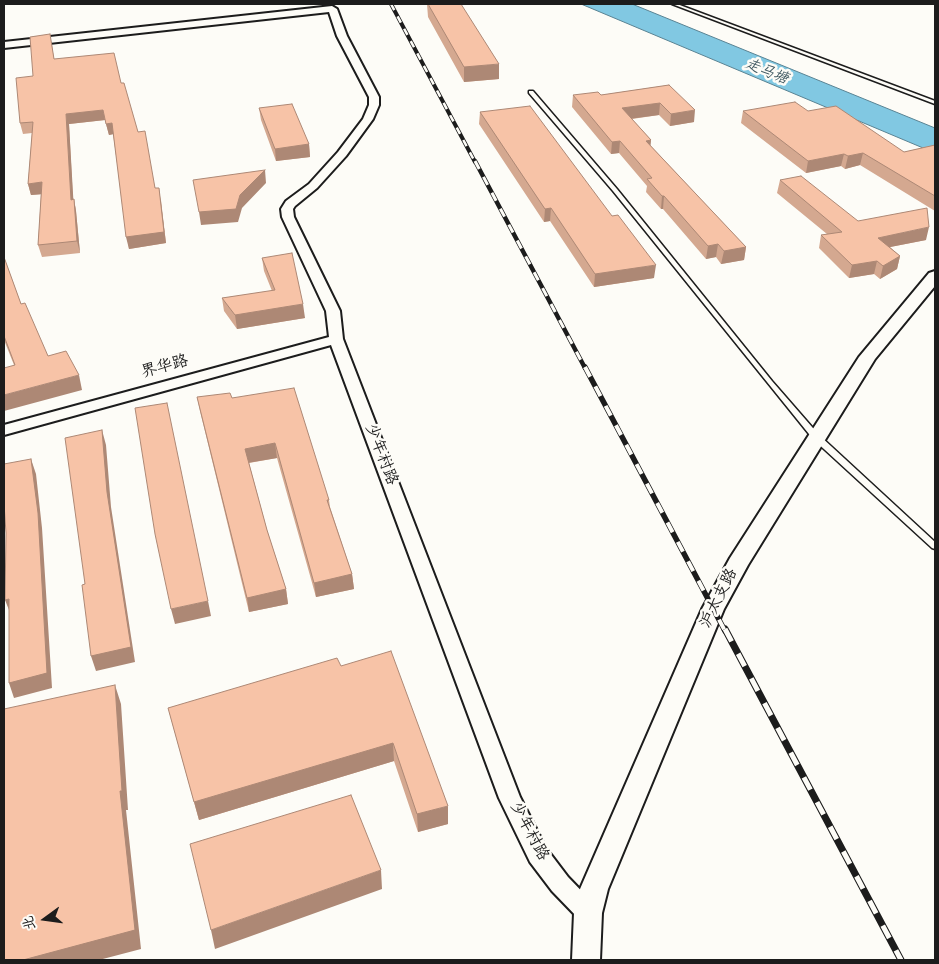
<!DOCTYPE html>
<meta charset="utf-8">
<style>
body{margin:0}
#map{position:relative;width:939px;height:964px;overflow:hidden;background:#fdfcf7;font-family:"Indie Flower","LXGW WenKai TC",sans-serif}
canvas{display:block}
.frame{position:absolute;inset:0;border:5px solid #1c1c1c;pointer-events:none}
.north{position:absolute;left:20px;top:894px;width:50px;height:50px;-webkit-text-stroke:4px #fdfcf7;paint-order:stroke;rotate:256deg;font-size:14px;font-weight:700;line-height:20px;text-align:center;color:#1c1c1c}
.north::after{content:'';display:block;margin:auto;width:18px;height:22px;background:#1c1c1c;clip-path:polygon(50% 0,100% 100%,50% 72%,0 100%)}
</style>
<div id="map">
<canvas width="939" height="964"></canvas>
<div class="frame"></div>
<div class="north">北</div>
</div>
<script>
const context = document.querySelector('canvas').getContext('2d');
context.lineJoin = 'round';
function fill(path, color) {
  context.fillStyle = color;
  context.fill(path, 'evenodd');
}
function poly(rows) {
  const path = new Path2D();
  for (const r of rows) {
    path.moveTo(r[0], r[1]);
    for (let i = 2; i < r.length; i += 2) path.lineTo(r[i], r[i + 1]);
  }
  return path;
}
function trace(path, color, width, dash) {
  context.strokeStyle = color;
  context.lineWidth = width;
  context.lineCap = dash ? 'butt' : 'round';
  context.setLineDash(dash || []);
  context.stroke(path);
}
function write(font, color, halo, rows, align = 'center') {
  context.font = font + ' "Indie Flower","LXGW WenKai TC",sans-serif';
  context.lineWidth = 5;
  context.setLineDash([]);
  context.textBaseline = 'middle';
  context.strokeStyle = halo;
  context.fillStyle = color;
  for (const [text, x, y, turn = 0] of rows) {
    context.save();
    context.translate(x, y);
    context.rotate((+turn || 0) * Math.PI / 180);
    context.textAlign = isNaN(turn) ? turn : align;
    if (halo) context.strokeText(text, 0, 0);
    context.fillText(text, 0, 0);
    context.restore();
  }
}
const water = poly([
 [581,4,632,4,935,128,935,153,581,4]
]);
fill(water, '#81c8e2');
trace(water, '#598393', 1);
const service = poly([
 [672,4,677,4,935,101,935,104,672,4],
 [529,91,533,91,617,189,772,381,819,435,935,542,935,549,932,548,813,439,613,191,529,93,529,91]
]);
const minor = poly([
 [332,6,337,9,347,36,379,97,379,105,373,119,346,156,317,188,295,206,293,209,294,217,340,311,343,339,520,797,546,848,568,877,596,906,599,913,596,920,588,923,580,920,552,891,530,862,499,798,331,345,4,435,4,425,329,337,326,311,282,217,281,209,286,201,309,184,338,152,363,119,369,105,369,97,337,36,329,12,4,48,4,42,332,6]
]);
const tertiary = poly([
 [935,271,935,286,875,359,748,565,724,609,608,889,602,913,600,960,572,960,574,913,580,889,702,609,730,558,859,357,929,273,935,271]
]);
trace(service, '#1c1c1c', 3);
trace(minor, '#1c1c1c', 4);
trace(tertiary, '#1c1c1c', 4);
fill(service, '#fdfcf7');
fill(minor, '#fdfcf7');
fill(tertiary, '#fdfcf7');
const railFar3 = poly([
 [391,4,475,162]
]);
const railFar2 = poly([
 [475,161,585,368]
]);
const railFar1 = poly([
 [585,367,725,631]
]);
const rail = poly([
 [725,629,901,960]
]);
trace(railFar3, '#1c1c1c', 4);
trace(railFar2, '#1c1c1c', 4.5);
trace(railFar1, '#1c1c1c', 5.5);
trace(rail, '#1c1c1c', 7);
trace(railFar3, '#fdfcf7', 2.5, [7]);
trace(railFar2, '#fdfcf7', 3, [9]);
trace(railFar1, '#fdfcf7', 4, [11]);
trace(rail, '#fdfcf7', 5, [14]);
fill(poly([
 [427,4,499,79,464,82,428,17],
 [52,45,54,59,121,83,155,188,161,200,166,243,129,249,113,134,109,135,105,120,69,124,73,200,74,199,76,211,80,253,42,257,38,245,41,194,31,195,28,184,32,133,23,134,20,123,33,76],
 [669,85,694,122,670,126,659,115,632,119,651,140,650,145,746,247,744,260,721,264,716,257,706,259,663,209,661,209,646,192,647,186,619,153,611,154,572,107,573,95,601,95],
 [259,108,309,144,310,157,276,161,261,120],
 [743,111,808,111,904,152,935,145,935,211,860,165,845,169,841,166,806,173,741,123],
 [480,112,654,278,594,287,550,221,544,222,479,124],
 [780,180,858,221,926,240,890,247,900,256,897,269,880,279,874,274,849,278,819,248,821,235,827,234,777,193],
 [4,257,21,304,48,356,82,390,14,365,4,340],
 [262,258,305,318,237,329,224,311,222,298,272,291,264,271],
 [197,397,232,398,329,500,330,507,352,574,354,589,316,597,277,458,249,463,267,530,286,589,288,604,249,612,200,411],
 [341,666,448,824,418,832,394,761,199,820,168,708]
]), '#d4a890');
fill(poly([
 [499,64,499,79,464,82,464,67],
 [660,103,659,115,621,120,622,108],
 [103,110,105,120,69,124,74,211,71,200,66,114],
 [695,110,694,122,670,126,671,114],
 [112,123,114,134,109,135,106,124],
 [651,140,650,152,646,141],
 [620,141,619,153,611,154,612,142],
 [309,144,310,157,276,161,275,149],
 [863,153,860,165,845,169,848,156],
 [844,154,841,166,806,173,808,161],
 [265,170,266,183,242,208,238,222,201,225,199,212,240,195],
 [42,182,45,194,31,195,28,184],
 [159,188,166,243,129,249,126,237],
 [662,196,664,196,663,209,661,209],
 [74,199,76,211,80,253,77,241],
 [551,208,550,221,544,222,545,209],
 [929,227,926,240,875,250,878,238],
 [718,244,716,257,706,259,708,246],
 [746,247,744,260,721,264,724,251],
 [900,256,897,269,880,279,883,266],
 [877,261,874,274,849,278,852,265],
 [656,265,654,278,594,287,595,274],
 [303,304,305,318,237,329,235,315],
 [79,375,82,390,4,411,4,395],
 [102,430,106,445,111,507,135,662,96,671,91,656],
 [275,443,277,458,247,463,245,449],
 [31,459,36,474,42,528,52,688,14,698,9,683],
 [352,574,354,589,316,597,314,583],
 [286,589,288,604,249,612,247,598],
 [9,599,11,615,5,600],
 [208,601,211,616,175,624,171,609],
 [115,685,121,704,128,810,126,810,141,949,99,960,23,960,120,791],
 [393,743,394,761,199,820,194,802],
 [448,806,448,824,418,832,417,814],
 [381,870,382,889,215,949,211,930]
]), '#ad8875');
const building = poly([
 [428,4,461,4,499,64,464,67,428,4],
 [50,34,54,59,114,53,121,83,124,83,138,132,145,131,155,188,159,188,164,232,126,237,112,123,106,124,103,110,66,114,71,200,74,199,77,241,38,245,42,182,28,184,33,122,20,123,16,78,33,76,30,37,50,34],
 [669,85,695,110,671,114,660,103,622,108,651,140,646,141,746,247,724,251,718,244,708,246,664,196,662,196,647,179,652,178,620,141,612,142,573,95,598,92,601,95,669,85],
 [795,102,808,111,836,106,904,152,935,145,935,196,863,153,848,156,844,154,808,161,743,111,795,102],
 [292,104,309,144,275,149,259,108,292,104],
 [530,106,612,216,618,215,656,265,595,274,551,208,545,209,480,112,530,106],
 [265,170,240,195,236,209,199,212,193,180,265,170],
 [801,176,858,221,927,208,929,227,878,238,900,256,883,266,877,261,852,265,821,235,842,232,780,180,801,176],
 [292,253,303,304,235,315,222,298,275,290,262,258,292,253],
 [4,257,21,304,25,303,48,356,66,351,79,375,4,395,4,368,15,365,4,336,4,257],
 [294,388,329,500,327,500,352,574,314,583,275,443,245,449,267,530,286,589,247,598,197,397,230,393,232,398,294,388],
 [167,403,208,601,171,609,155,534,135,408,167,403],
 [102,430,107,492,131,647,91,656,82,585,85,584,65,438,102,430],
 [31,459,38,513,47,673,9,683,9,599,5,600,6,533,4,504,4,464,31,459],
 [391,651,448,806,417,814,393,743,194,802,168,708,337,658,341,666,391,651],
 [115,685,122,791,120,791,135,930,23,960,4,960,4,709,115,685],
 [351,795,381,870,211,930,190,844,351,795]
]);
fill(building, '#f7c3a7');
trace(building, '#ad8875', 1);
write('italic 15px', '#3f5861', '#fdfcf7', [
 ["走马塘",766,73,22]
]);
write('16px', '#1c1c1c', '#fdfcf7', [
 ["界华路",165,368,-15],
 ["少年村路",380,455,69],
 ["沪太支路",720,599,-64],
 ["少年村路",528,832,62]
]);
</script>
